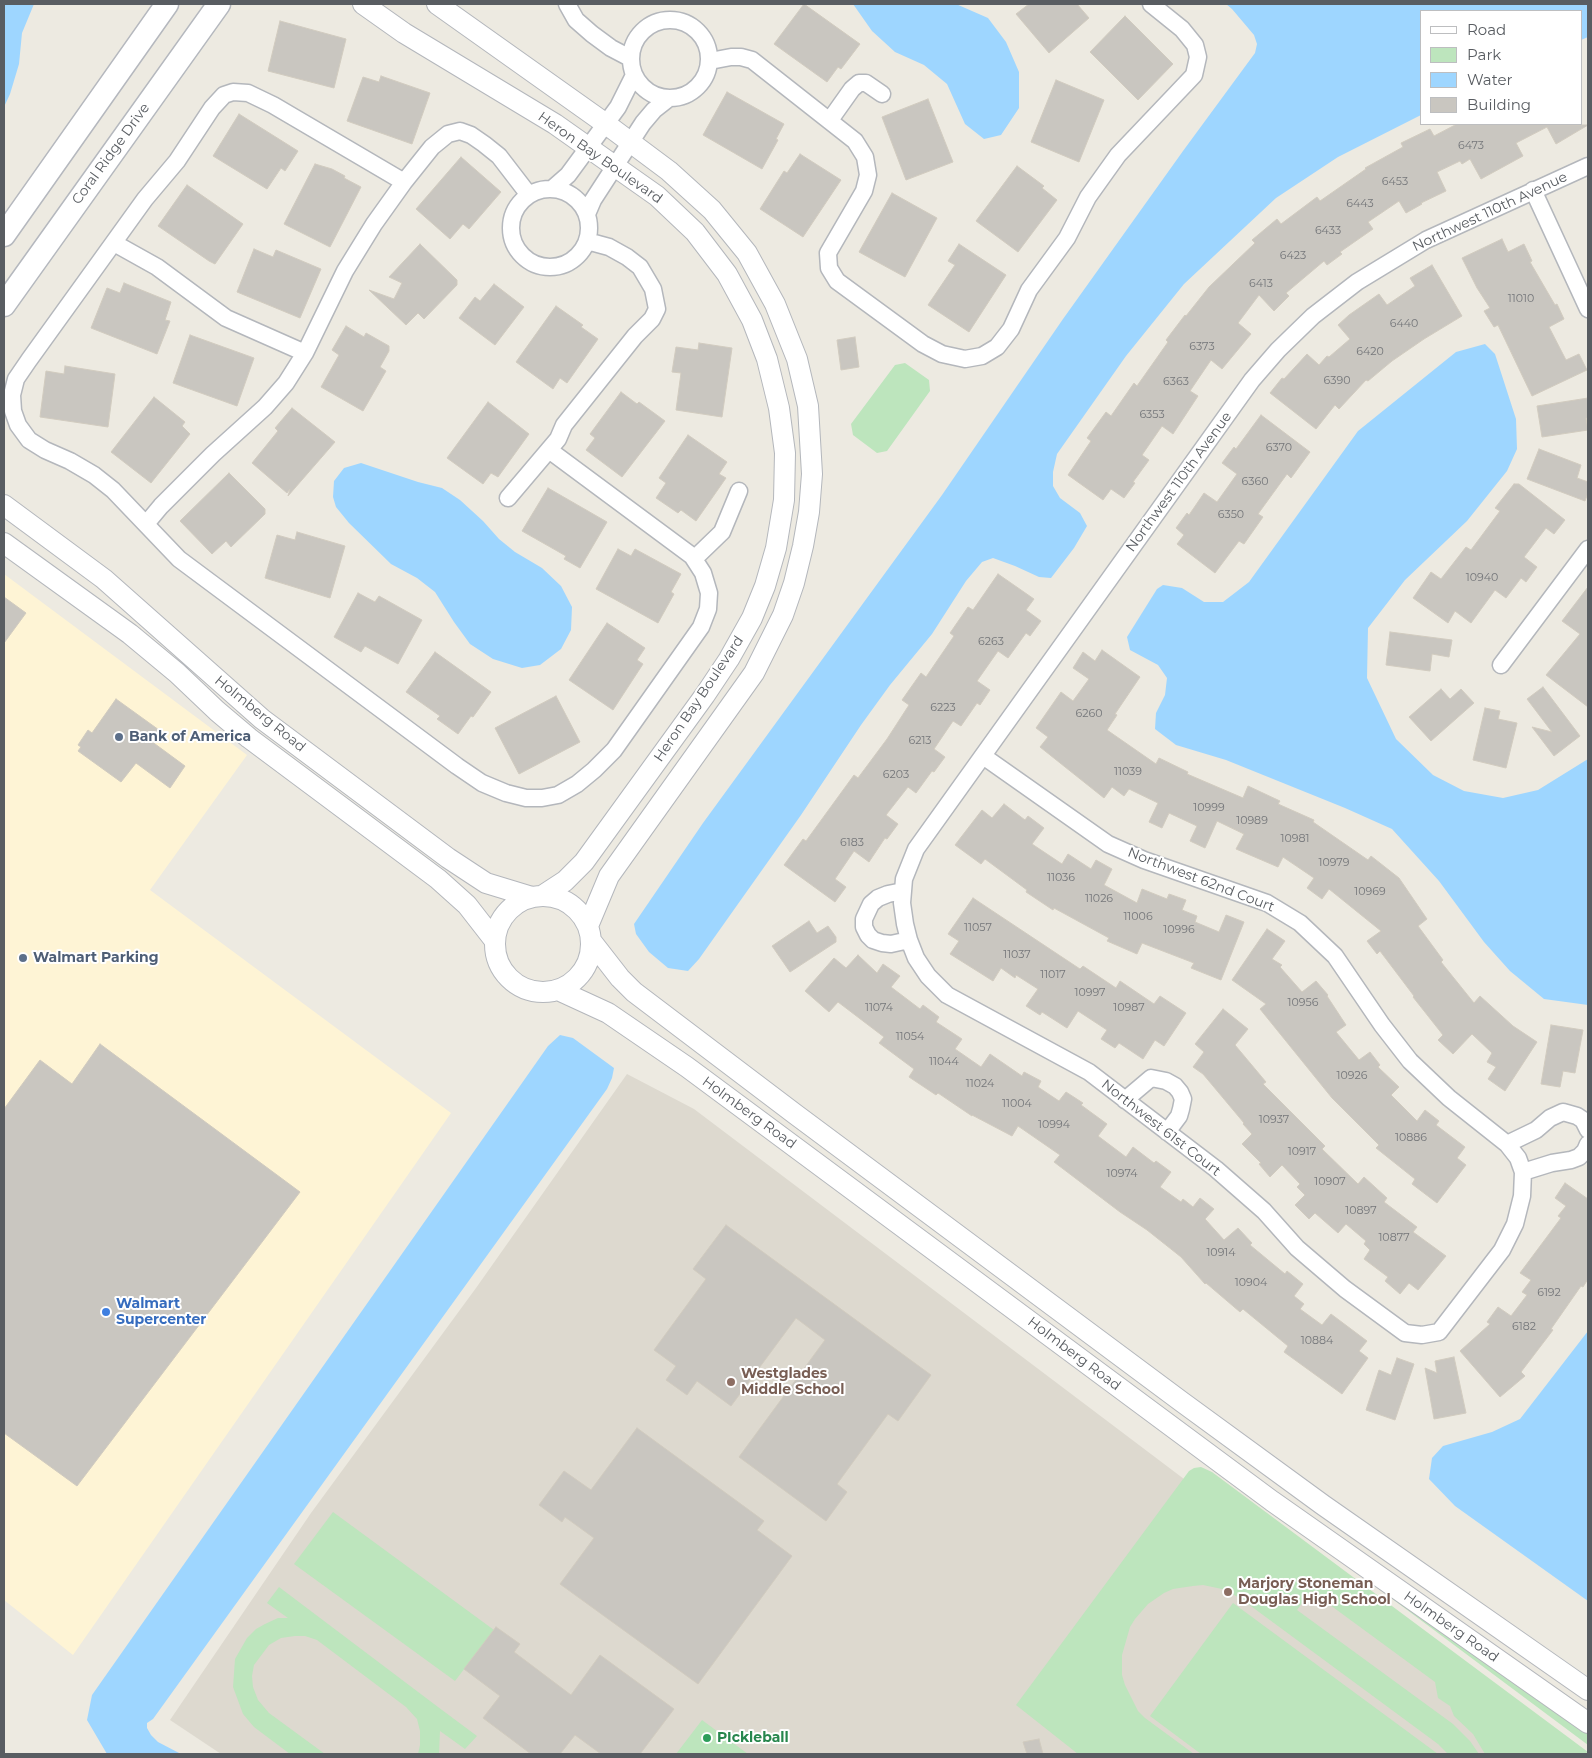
<!DOCTYPE html>
<style>
body{margin:0}
#map{position:relative;width:1592px;height:1758px;overflow:hidden;background:#edeae1;font-family:Montserrat,sans-serif}
canvas{display:block}
.frame{position:absolute;inset:0;border:5px solid #595d62;pointer-events:none}
.legend{position:absolute;left:1420px;top:10px;width:162px;height:115px;box-sizing:border-box;background:#fff;border:1px solid #bdbec0;margin:0;padding:6px 9px;list-style:none;font-size:15px;color:#595d62}
.legend li{display:flex;align-items:center;gap:10px;height:25px}
.legend b{width:25px;border:1px solid #bdbec0}
</style>
<div id="map">
<canvas width="1592" height="1758"></canvas>
<div class="frame"></div>
<ul class="legend">
<li><b style="height:6px;background:#fff"></b>Road</li>
<li><b style="height:14px;background:#bde5bd"></b>Park</li>
<li><b style="height:14px;background:#9ed6ff"></b>Water</li>
<li><b style="height:14px;background:#c9c6c0"></b>Building</li>
</ul>
</div>
<script>
const context = document.querySelector('canvas').getContext('2d');
context.lineJoin = 'round';
function fill(path, color) {
  context.fillStyle = color;
  context.fill(path, 'evenodd');
}
function poly(rows) {
  const path = new Path2D();
  for (const r of rows) {
    if (r.length === 3) {
      path.moveTo(r[0] + r[2], r[1]);
      path.arc(r[0], r[1], r[2], 0, 2 * Math.PI);
      continue;
    }
    path.moveTo(r[0], r[1]);
    for (let i = 2; i < r.length; i += 2) path.lineTo(r[i], r[i + 1]);
  }
  return path;
}
function trace(path, color, width, dash) {
  context.strokeStyle = color;
  context.lineWidth = width;
  context.lineCap = dash ? 'butt' : 'round';
  context.setLineDash(dash || []);
  context.stroke(path);
}
function write(font, color, halo, rows, align = 'center') {
  context.font = font + ' Montserrat,sans-serif';
  context.lineWidth = 4;
  context.setLineDash([]);
  context.textBaseline = 'middle';
  context.strokeStyle = halo;
  context.fillStyle = color;
  for (const [text, x, y, turn = 0] of rows) {
    context.save();
    context.translate(x, y);
    context.rotate((+turn || 0) * Math.PI / 180);
    context.textAlign = isNaN(turn) ? turn : align;
    if (halo) context.strokeText(text, 0, 0);
    context.fillText(text, 0, 0);
    context.restore();
  }
}
fill(poly([
 [4,574,247,755,150,890,451,1113,73,1655,4,1600]
]), '#fef4d5');
fill(poly([
 [627,1074,694,1109,1184,1479,1572,1754,221,1754,170,1720,311,1513,476,1288]
]), '#ddd9cf');
fill(poly([
 [905,363,929,380,930,391,887,451,877,453,853,435,851,424,895,365],
 [1201,1467,1212,1472,1588,1752,1588,1754,1485,1754,1473,1734,1454,1716,1450,1706,1438,1698,1435,1682,1311,1591,1297,1610,1453,1724,1470,1741,1479,1754,1448,1754,1438,1744,1240,1598,1222,1589,1203,1585,1193,1586,1173,1589,1164,1593,1148,1604,1135,1619,1130,1627,1122,1655,1122,1675,1125,1685,1138,1711,1145,1718,1194,1754,1078,1754,1016,1705,1189,1471,1194,1468],
 [333,1512,494,1630,455,1681,294,1564],
 [1300,1530,1588,1730,1588,1745],
 [279,1587,438,1707,477,1736,465,1749,440,1731,439,1754,418,1754,420,1745,420,1731,417,1719,406,1707,317,1640,305,1636,295,1636,281,1638,269,1645,254,1665,252,1676,253,1687,258,1700,269,1713,325,1754,290,1754,254,1727,243,1714,233,1687,235,1659,247,1638,256,1629,265,1624,278,1618,288,1618,267,1603],
 [1233,1603,1438,1754,1201,1754,1150,1716],
 [702,1720,748,1754,676,1754]
]), '#bde5bd');
fill(poly([
 [4,4,34,4,22,33,19,64,10,94,4,107],
 [853,4,956,4,988,18,1006,42,1019,72,1019,108,1001,135,984,139,965,124,947,84,924,65,895,52,872,31],
 [1226,4,1588,4,1588,37,1581,40,1581,11,1421,11,1421,115,1338,157,1276,198,1184,284,1126,356,1057,454,1053,472,1053,486,1060,498,1080,513,1087,526,1074,548,1051,578,1039,577,1015,566,993,558,982,562,966,581,932,634,890,685,861,725,801,815,699,959,688,971,668,968,649,952,636,934,634,924,703,823,942,495,1063,319,1183,151,1255,53,1257,44,1254,35,1232,9],
 [1485,344,1495,354,1516,419,1517,449,1507,471,1467,521,1405,580,1368,628,1367,678,1396,739,1433,775,1464,791,1503,798,1538,790,1588,759,1588,1005,1544,999,1510,971,1484,942,1439,881,1392,829,1345,808,1226,760,1176,745,1155,729,1156,713,1165,695,1167,678,1158,665,1130,650,1127,637,1157,589,1163,585,1182,588,1204,602,1223,602,1249,582,1358,431,1456,352],
 [361,463,418,482,442,488,460,500,483,521,499,539,515,552,542,568,561,586,572,607,571,630,561,649,540,665,522,668,493,659,470,644,454,622,435,592,417,578,391,564,349,523,336,507,333,497,334,481,344,468],
 [560,1035,573,1038,614,1068,612,1078,607,1089,153,1719,147,1723,147,1728,151,1735,158,1742,181,1754,107,1754,87,1720,92,1695,548,1046],
 [1588,1331,1588,1601,1455,1506,1429,1479,1432,1458,1443,1446,1492,1432,1520,1419]
]), '#9ed6ff');
const building = poly([
 [804,4,860,44,841,69,838,67,827,82,774,44,804,4],
 [1029,4,1077,4,1089,18,1049,53,1016,14,1029,4],
 [1125,16,1173,64,1138,100,1090,52,1125,16],
 [280,21,346,39,334,88,268,71,280,21],
 [381,76,430,93,412,144,347,121,363,77,379,82,381,76],
 [1056,80,1104,100,1079,162,1031,142,1056,80],
 [727,92,784,124,776,139,778,140,762,169,703,135,727,92],
 [928,99,953,162,906,180,882,117,928,99],
 [239,114,298,151,285,171,281,168,267,189,213,156,239,114],
 [1457,124,1588,125,1556,144,1547,127,1516,143,1523,156,1481,179,1470,159,1462,164,1460,161,1437,172,1446,191,1421,203,1422,204,1406,213,1399,201,1368,222,1373,229,1340,252,1342,254,1327,265,1324,261,1286,293,1289,296,1274,311,1259,295,1238,323,1251,334,1222,369,1211,360,1190,391,1198,396,1173,434,1162,426,1142,455,1149,460,1133,482,1135,483,1124,498,1111,489,1103,500,1068,475,1091,441,1087,438,1106,412,1111,416,1134,383,1137,386,1168,342,1166,340,1185,315,1186,316,1209,287,1255,243,1252,240,1277,219,1281,224,1317,197,1320,201,1366,169,1365,168,1403,147,1401,143,1430,129,1434,136,1457,124],
 [800,154,841,180,803,237,760,209,784,171,787,173,800,154],
 [461,157,501,192,469,229,463,224,450,239,416,209,461,157],
 [315,164,332,169,345,176,344,178,361,187,330,247,284,224,315,164],
 [1017,166,1044,186,1042,188,1057,200,1018,252,976,221,1017,166],
 [187,185,243,224,215,264,209,261,158,226,187,185],
 [892,193,937,218,905,277,859,252,892,193],
 [1502,239,1508,252,1524,244,1532,261,1530,262,1555,305,1557,304,1564,319,1549,327,1566,360,1579,354,1587,370,1532,396,1498,325,1494,327,1484,311,1490,308,1477,288,1462,258,1502,239],
 [420,244,457,280,457,285,424,319,418,313,406,325,369,290,394,299,402,283,389,277,420,244],
 [959,244,1006,275,969,332,928,305,955,265,948,261,959,244],
 [254,249,273,257,276,250,321,269,300,318,237,292,254,249],
 [1432,265,1462,316,1424,339,1392,361,1368,381,1366,380,1339,409,1335,405,1316,429,1270,393,1282,378,1284,379,1307,354,1319,365,1327,356,1329,357,1350,339,1338,325,1349,315,1379,294,1387,305,1415,286,1410,278,1432,265],
 [124,283,171,302,165,320,170,321,157,354,91,328,107,288,120,293,124,283],
 [494,284,524,307,495,345,459,318,475,297,480,301,494,284],
 [556,306,583,325,581,327,598,339,567,383,560,378,553,389,516,362,556,306],
 [346,326,364,337,366,333,389,346,389,351,380,367,386,371,363,411,321,387,339,355,332,350,346,326],
 [190,335,254,358,237,406,173,383,190,335],
 [855,337,859,367,841,370,837,340,855,337],
 [699,343,732,348,722,417,676,410,681,373,672,372,676,347,698,350,699,343],
 [65,366,115,374,108,427,40,417,46,371,64,374,65,366],
 [621,392,637,404,639,402,665,421,622,477,586,450,595,438,590,434,621,392],
 [154,397,185,422,182,426,190,434,151,483,111,452,154,397],
 [1588,398,1588,418,1586,418,1588,430,1542,437,1537,406,1588,398],
 [488,402,529,434,498,477,491,473,483,484,447,458,488,402],
 [292,408,335,442,288,496,290,489,287,493,252,463,278,431,275,428,292,408],
 [1261,415,1310,452,1291,478,1287,474,1258,514,1263,517,1244,544,1239,541,1215,573,1177,544,1184,535,1176,528,1187,513,1189,515,1204,493,1217,502,1237,474,1222,463,1234,447,1236,449,1261,415],
 [688,435,727,462,719,474,726,478,696,521,681,510,678,513,656,498,666,483,659,478,688,435],
 [1539,449,1581,465,1577,478,1588,482,1588,493,1585,501,1527,479,1539,449],
 [229,473,265,509,265,514,231,547,226,541,212,554,180,521,229,473],
 [1514,484,1519,484,1565,520,1554,534,1546,528,1524,557,1537,567,1526,582,1521,578,1506,598,1495,590,1471,623,1455,611,1448,623,1413,598,1431,572,1441,579,1466,547,1471,550,1500,511,1495,508,1514,484],
 [548,488,607,522,580,568,564,559,566,556,522,531,548,488],
 [297,532,345,546,330,598,265,578,277,535,295,540,297,532],
 [618,549,631,556,635,549,681,574,671,592,674,594,658,623,596,589,618,549],
 [998,574,1034,599,1026,610,1041,621,1030,636,1026,633,1008,658,998,651,977,681,990,690,980,705,977,703,961,726,953,721,934,749,945,757,934,772,932,771,916,793,908,787,886,815,898,824,887,839,885,838,869,862,854,851,835,879,846,887,835,902,784,865,803,839,806,841,854,775,858,778,887,739,909,705,902,700,921,673,926,677,954,636,950,633,968,607,973,610,998,574],
 [1588,587,1588,707,1546,675,1580,634,1562,621,1588,587],
 [358,593,375,602,379,596,422,620,398,664,365,646,361,652,334,637,358,593],
 [4,597,26,613,4,643,4,597],
 [607,623,645,648,637,660,643,664,613,710,569,680,607,623],
 [1390,632,1452,640,1449,657,1432,654,1430,671,1386,665,1390,632],
 [1102,650,1140,677,1115,714,1117,715,1107,730,1156,764,1159,758,1188,772,1187,774,1243,798,1248,786,1280,801,1278,804,1314,820,1313,822,1368,860,1371,856,1399,878,1427,919,1418,926,1443,960,1441,962,1474,1003,1480,996,1513,1026,1537,1042,1505,1091,1488,1079,1496,1067,1487,1062,1492,1053,1472,1034,1453,1054,1438,1040,1443,1035,1413,997,1414,996,1380,951,1377,954,1367,941,1381,931,1329,889,1322,899,1307,888,1314,878,1283,857,1278,867,1236,849,1244,834,1217,821,1205,848,1190,841,1197,826,1169,813,1162,828,1149,822,1158,803,1129,789,1124,796,1112,787,1104,798,1040,747,1048,737,1036,728,1061,692,1073,701,1089,679,1073,668,1083,652,1095,661,1102,650],
 [435,652,491,692,473,717,471,716,458,734,437,719,440,716,406,692,435,652],
 [1543,687,1580,736,1554,756,1532,727,1552,732,1527,699,1543,687],
 [1441,689,1450,699,1461,689,1474,703,1431,741,1409,717,1441,689],
 [556,696,580,742,519,774,495,728,556,696],
 [116,699,159,730,151,741,185,766,170,788,136,763,121,782,78,751,81,747,78,745,88,730,92,733,116,699],
 [1485,708,1500,711,1498,719,1517,723,1506,768,1473,760,1485,708],
 [1004,804,1025,820,1028,816,1044,828,1032,844,1062,864,1068,854,1091,869,1096,860,1112,869,1104,885,1137,903,1142,889,1167,899,1169,894,1186,900,1182,910,1197,916,1195,922,1219,932,1226,915,1244,922,1221,980,1191,968,1194,963,1142,943,1137,954,1107,941,1109,938,1054,908,1053,910,1026,892,1027,890,985,859,981,864,955,845,982,810,992,818,1004,804],
 [973,898,1080,969,1083,966,1116,988,1120,981,1154,1004,1160,996,1186,1013,1164,1046,1155,1040,1143,1059,1119,1043,1115,1048,1101,1039,1107,1030,1078,1011,1067,1028,1042,1012,1040,1015,1026,1006,1038,989,1016,975,1015,978,1001,968,993,981,950,954,959,941,948,934,973,898],
 [809,921,817,933,828,926,836,937,836,942,790,972,772,946,809,921],
 [1267,929,1285,941,1272,959,1282,965,1280,967,1302,992,1316,981,1328,995,1327,996,1346,1025,1336,1032,1359,1060,1370,1052,1380,1065,1378,1067,1399,1087,1391,1095,1417,1121,1425,1110,1439,1121,1436,1125,1465,1147,1457,1158,1466,1165,1437,1203,1412,1184,1415,1179,1376,1148,1379,1145,1332,1098,1260,1009,1266,1004,1232,980,1267,929],
 [858,955,877,973,883,964,900,976,891,987,920,1009,923,1005,939,1017,936,1022,962,1039,955,1049,981,1067,990,1054,1022,1076,1024,1072,1041,1081,1038,1087,1059,1101,1066,1092,1083,1103,1081,1105,1107,1124,1098,1136,1126,1157,1133,1147,1154,1163,1156,1161,1171,1172,1160,1187,1181,1202,1183,1199,1193,1207,1200,1198,1214,1209,1205,1219,1224,1240,1238,1228,1252,1243,1250,1245,1285,1274,1287,1271,1303,1284,1294,1296,1304,1304,1300,1309,1322,1325,1331,1314,1367,1341,1359,1351,1368,1358,1342,1394,1284,1352,1288,1346,1243,1309,1240,1312,1206,1283,1205,1284,1181,1257,1147,1230,1120,1212,1054,1162,1060,1155,1018,1126,1012,1136,972,1115,972,1116,938,1093,936,1095,909,1077,914,1069,879,1043,884,1037,838,1002,829,1012,805,991,834,958,846,968,858,955],
 [1223,1009,1248,1029,1235,1045,1266,1082,1263,1084,1325,1146,1322,1149,1358,1184,1364,1177,1387,1198,1384,1202,1417,1227,1413,1232,1446,1256,1418,1290,1409,1283,1400,1294,1385,1281,1388,1277,1364,1259,1370,1250,1364,1244,1366,1241,1346,1224,1338,1233,1315,1213,1309,1219,1295,1205,1305,1195,1297,1187,1300,1184,1282,1165,1270,1177,1259,1164,1261,1163,1242,1144,1252,1134,1243,1124,1244,1123,1203,1074,1193,1067,1204,1052,1195,1044,1223,1009],
 [1551,1025,1583,1030,1575,1073,1563,1071,1560,1087,1541,1084,1551,1025],
 [100,1044,300,1192,77,1486,4,1433,4,1109,40,1060,72,1084,100,1044],
 [1565,1183,1588,1199,1588,1279,1583,1287,1581,1286,1551,1329,1553,1330,1521,1372,1525,1376,1500,1397,1460,1351,1490,1324,1487,1322,1498,1307,1511,1316,1527,1295,1522,1292,1531,1280,1520,1273,1561,1218,1558,1216,1566,1206,1555,1198,1565,1183],
 [726,1225,931,1375,898,1421,888,1414,837,1484,847,1492,826,1521,739,1457,825,1340,796,1318,731,1406,697,1381,687,1395,666,1380,676,1366,654,1350,706,1279,693,1269,726,1225],
 [1454,1357,1466,1413,1434,1419,1425,1368,1437,1373,1435,1361,1454,1357],
 [1397,1358,1414,1364,1395,1420,1366,1410,1379,1370,1391,1375,1397,1358],
 [637,1428,764,1521,757,1530,792,1556,698,1684,560,1584,594,1538,565,1517,562,1522,539,1505,564,1471,591,1490,637,1428],
 [496,1627,520,1644,514,1652,571,1695,600,1655,674,1709,640,1754,601,1754,575,1735,560,1754,531,1754,483,1718,500,1696,464,1669,496,1627],
 [1039,1739,1043,1754,1027,1754,1023,1742,1039,1739]
]);
fill(building, '#c9c6c0');
trace(building, '#d1cbbf', 1);
const minor = poly([
 [567,4,576,20,592,34,611,48,630,58],
 [670,59,39],
 [710,61,731,57,741,57,752,60,855,141,865,157,868,175,864,191,828,253,829,268,837,281,923,344,942,354,965,359,982,356,997,347,1011,329,1029,290,1067,238,1088,197,1118,155,1194,75,1198,57,1195,45,1182,29,1151,4],
 [830,120,852,89,859,83,866,83,882,94],
 [404,182,273,105,248,93,233,92,224,95,212,108,177,161,145,199,29,360,16,379,12,395,13,411,18,425,29,440,45,450,70,461,94,475,113,490,179,559,457,766,482,783,506,793,526,798,542,798,558,795,577,784,594,770,614,750,701,627,708,609,709,593,703,573,692,556,549,450],
 [550,228,39],
 [552,189,568,175,618,107,634,75],
 [1533,190,1588,309],
 [587,214,593,200,643,123,654,110,668,99],
 [114,243,157,267,226,318,305,353],
 [508,498,558,439,564,425,635,336,652,319,657,309,653,289,640,267,627,257,609,247,587,241],
 [146,524,161,506,213,454,265,407,286,383,305,353,345,271,374,224,404,182,432,147,448,134,460,131,471,135,484,144,499,156,529,195],
 [694,559,722,532,739,491],
 [1501,665,1588,549],
 [983,756,1108,844,1144,860,1267,903,1300,923,1335,956,1382,1025,1410,1061,1449,1098,1507,1144,1518,1158,1523,1172,1522,1196,1515,1224,1502,1250,1439,1332,1422,1335,1405,1333,1345,1289,1297,1248,1264,1211,1216,1169,1089,1072,947,995,928,976,916,958,909,940,905,924,902,903,904,879,916,849,1252,380,1278,350,1313,316,1357,282,1426,240,1588,166],
 [903,891,888,894,878,898,871,904,864,919,864,927,868,935,873,940,882,943,891,944,909,940],
 [1125,1100,1151,1078,1166,1081,1175,1086,1180,1092,1183,1099,1181,1109,1179,1116,1167,1132],
 [1507,1144,1536,1130,1550,1118,1563,1112,1577,1116,1583,1120,1588,1130],
 [1523,1172,1552,1163,1571,1160,1579,1157,1585,1151,1588,1144]
]);
const tertiary = poly([
 [363,4,404,33,555,124,657,196,695,232,727,274,752,320,767,359,779,408,785,453,784,500,776,548,765,586,752,618,729,659,705,695,584,862,565,881,542,896],
 [437,4,606,124,669,171,712,210,747,253,775,304,797,359,808,406,812,474,809,512,803,546,794,583,783,615,754,673,609,876,588,926],
 [4,505,104,579,262,719,448,858,486,883,532,897],
 [4,543,130,634,177,673,217,711,249,738,438,879,467,905,495,941],
 [543,944,48],
 [592,942,620,978,634,992,795,1114,1182,1402,1323,1505,1588,1690],
 [558,990,608,1013,687,1067,1272,1501,1588,1723]
]);
const secondary = poly([
 [4,235,167,4],
 [4,305,219,4]
]);
trace(minor, '#b4b7bc', 19);
trace(tertiary, '#b4b7bc', 22);
trace(secondary, '#b5b8be', 25);
trace(minor, '#fff', 16);
trace(tertiary, '#fff', 20);
trace(secondary, '#fff', 22);
for (const [x, y, r, color] of [
 [119,737,5,"#5c6f8a"],
 [23,958,5,"#5c6f8a"],
 [106,1312,5,"#3f7fe0"],
 [731,1382,5,"#8d6e63"],
 [1228,1592,5,"#8d6e63"],
 [707,1738,5,"#2e9e5b"]
]) {
  const dot = new Path2D();
  dot.arc(x, y, r, 0, 2 * Math.PI);
  context.fillStyle = color;
  context.fill(dot);
  trace(dot, '#fff', 2);
}
write('11px', '#75777a', null, [
 ["6473",1471,146],
 ["6453",1395,182],
 ["6443",1360,204],
 ["6433",1328,231],
 ["6423",1293,256],
 ["6413",1261,284],
 ["11010",1521,299],
 ["6440",1404,324],
 ["6373",1202,347],
 ["6420",1370,352],
 ["6390",1337,381],
 ["6363",1176,382],
 ["6353",1152,415],
 ["6370",1279,448],
 ["6360",1255,482],
 ["6350",1231,515],
 ["10940",1482,578],
 ["6263",991,642],
 ["6223",943,708],
 ["6260",1089,714],
 ["6213",920,741],
 ["11039",1128,772],
 ["6203",896,775],
 ["10999",1209,808],
 ["10989",1252,821],
 ["10981",1295,839],
 ["6183",852,843],
 ["10979",1334,863],
 ["11036",1061,878],
 ["10969",1370,892],
 ["11026",1099,899],
 ["11006",1138,917],
 ["11057",978,928],
 ["10996",1179,930],
 ["11037",1017,955],
 ["11017",1053,975],
 ["10997",1090,993],
 ["10956",1303,1003],
 ["11074",879,1008],
 ["10987",1129,1008],
 ["11054",910,1037],
 ["11044",944,1062],
 ["10926",1352,1076],
 ["11024",980,1084],
 ["11004",1017,1104],
 ["10937",1274,1120],
 ["10994",1054,1125],
 ["10886",1411,1138],
 ["10917",1302,1152],
 ["10974",1122,1174],
 ["10907",1330,1182],
 ["10897",1361,1211],
 ["10877",1394,1238],
 ["10914",1221,1253],
 ["10904",1251,1283],
 ["6192",1549,1293],
 ["6182",1524,1327],
 ["10884",1317,1341]
]);
write('14px', '#595d62', '#fff', [
 ["Coral Ridge Drive",111,154,-54],
 ["Heron Bay Boulevard",600,158,35],
 ["Northwest 110th Avenue",1490,212,-25],
 ["Northwest 110th Avenue",1179,482,-54],
 ["Heron Bay Boulevard",699,699,-56],
 ["Holmberg Road",260,714,39],
 ["Northwest 62nd Court",1201,880,21],
 ["Holmberg Road",749,1113,36],
 ["Northwest 61st Court",1161,1128,38],
 ["Holmberg Road",1074,1354,37],
 ["Holmberg Road",1451,1627,35]
]);
write('bold 14px', '#4e5e75', '#fff', [
 ["Bank of America",129,737],
 ["Walmart Parking",33,958]
], 'left');
write('bold 14px', '#366cbe', '#fff', [
 ["Walmart",116,1304],
 ["Supercenter",116,1320]
], 'left');
write('bold 14px', '#785e54', '#fff', [
 ["Westglades",741,1374],
 ["Middle School",741,1390],
 ["Marjory Stoneman",1238,1584],
 ["Douglas High School",1238,1600]
], 'left');
write('bold 14px', '#27864d', '#fff', [
 ["PIckleball",717,1738]
], 'left');
</script>
